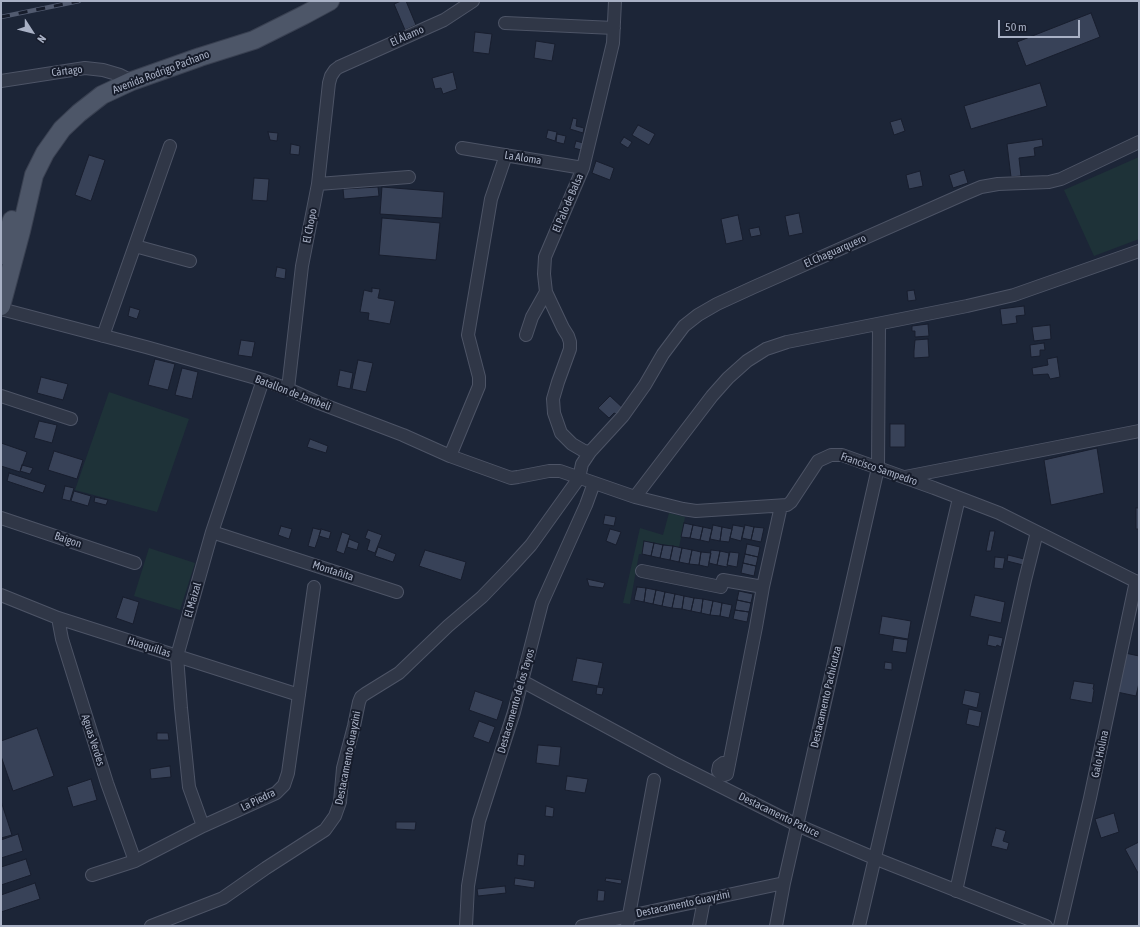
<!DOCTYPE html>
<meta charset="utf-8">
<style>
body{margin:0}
#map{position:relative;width:1140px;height:927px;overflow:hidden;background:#1c2537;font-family:"Asap Condensed",sans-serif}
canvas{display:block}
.frame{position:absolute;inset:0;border:2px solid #a9b1c5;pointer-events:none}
.north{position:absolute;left:12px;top:12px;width:40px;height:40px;-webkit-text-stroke:3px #161c2b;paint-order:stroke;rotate:126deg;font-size:11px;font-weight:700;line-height:16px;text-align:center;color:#a9b1c5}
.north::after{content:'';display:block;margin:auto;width:14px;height:18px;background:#a9b1c5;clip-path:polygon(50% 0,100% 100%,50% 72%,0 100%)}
.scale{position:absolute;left:998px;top:20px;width:82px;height:18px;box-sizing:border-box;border:2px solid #a9b1c5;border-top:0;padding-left:5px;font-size:12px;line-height:14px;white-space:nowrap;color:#a9b1c5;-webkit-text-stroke:3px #161c2b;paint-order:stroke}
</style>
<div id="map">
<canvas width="1140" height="927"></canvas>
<div class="frame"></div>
<div class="north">N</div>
<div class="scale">50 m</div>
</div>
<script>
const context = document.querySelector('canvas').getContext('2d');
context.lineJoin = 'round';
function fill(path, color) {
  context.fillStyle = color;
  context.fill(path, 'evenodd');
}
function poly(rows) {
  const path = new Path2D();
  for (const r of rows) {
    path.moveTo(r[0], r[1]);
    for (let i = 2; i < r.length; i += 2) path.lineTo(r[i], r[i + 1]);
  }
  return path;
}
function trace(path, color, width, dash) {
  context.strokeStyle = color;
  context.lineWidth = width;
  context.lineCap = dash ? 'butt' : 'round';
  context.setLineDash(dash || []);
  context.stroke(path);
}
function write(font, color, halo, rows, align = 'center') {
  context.font = font + ' "Asap Condensed",sans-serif';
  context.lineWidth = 4;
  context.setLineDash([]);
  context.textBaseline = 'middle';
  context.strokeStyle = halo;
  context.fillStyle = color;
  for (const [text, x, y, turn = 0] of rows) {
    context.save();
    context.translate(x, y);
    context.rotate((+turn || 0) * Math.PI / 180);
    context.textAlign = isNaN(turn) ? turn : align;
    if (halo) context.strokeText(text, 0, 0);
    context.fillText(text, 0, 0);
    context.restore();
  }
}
fill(poly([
 [1139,157,1139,239,1094,256,1064,190],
 [109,392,189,419,157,512,75,490],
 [669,513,685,517,679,547,644,541,642,554,639,554,630,604,623,603,640,528,663,535],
 [149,548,195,563,180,610,134,596]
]), '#1e3238');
const building = poly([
 [401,1,406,1,416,25,405,30,394,4,401,1],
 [1091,13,1100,37,1026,66,1017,42,1091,13],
 [475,32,492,34,489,54,473,52,475,32],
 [536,41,555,44,552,61,534,58,536,41],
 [453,72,457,89,443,94,441,88,435,89,432,78,453,72],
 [1040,83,1047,106,971,129,964,106,1040,83],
 [573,118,577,119,576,126,584,128,583,133,570,129,573,118],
 [901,119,905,131,894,135,890,122,901,119],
 [638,125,655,134,649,145,632,135,638,125],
 [548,130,557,132,555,141,546,138,548,130],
 [268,132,278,133,277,141,270,140,268,132],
 [557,134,566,136,564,144,556,142,557,134],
 [624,137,632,142,628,148,620,143,624,137],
 [1042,139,1043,146,1034,148,1035,156,1019,158,1021,176,1011,177,1007,144,1042,139],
 [576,141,587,144,585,151,574,148,576,141],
 [291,144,300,146,299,155,290,154,291,144],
 [89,155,105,160,91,201,75,195,89,155],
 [596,161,614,168,610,180,592,173,596,161],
 [964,170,968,183,953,188,949,175,964,170],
 [920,171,923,186,909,189,906,175,920,171],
 [254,178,269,179,267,201,252,200,254,178],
 [378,187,379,196,344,199,343,189,378,187],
 [382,187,444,192,442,218,380,214,382,187],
 [799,213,803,233,789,236,785,216,799,213],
 [738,215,743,240,726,244,721,219,738,215],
 [382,218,440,223,436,260,379,255,382,218],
 [759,227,761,235,751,237,749,229,759,227],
 [277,267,286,269,285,279,275,277,277,267],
 [372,288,380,289,378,298,395,301,390,324,368,320,369,313,360,312,364,290,372,292,372,288],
 [914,290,916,300,908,301,907,291,914,290],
 [1024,306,1025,315,1016,316,1017,323,1002,325,1000,309,1024,306],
 [130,307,140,310,137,319,128,316,130,307],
 [928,324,929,336,915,337,915,331,912,331,912,326,928,324],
 [1050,325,1051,339,1034,341,1032,327,1050,325],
 [928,339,929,357,914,358,914,351,915,340,928,339],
 [241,340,255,342,252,357,238,355,241,340],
 [1044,343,1045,350,1040,350,1040,356,1031,357,1030,345,1044,343],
 [1057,357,1060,377,1050,379,1048,374,1033,375,1032,368,1048,365,1047,359,1057,357],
 [155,359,175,364,168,390,148,385,155,359],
 [358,360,373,363,366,392,352,389,358,360],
 [182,368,198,372,192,399,175,395,182,368],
 [340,370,353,373,350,389,337,386,340,370],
 [41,377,68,384,63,400,37,393,41,377],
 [610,396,624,409,619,415,614,413,609,418,598,408,610,396],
 [39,421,57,425,52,443,34,438,39,421],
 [890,424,905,424,905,447,890,447,890,424],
 [310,439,328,446,326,453,307,447,310,439],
 [1,443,27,452,20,472,1,466,1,443],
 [1097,448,1104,493,1051,505,1044,460,1097,448],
 [54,451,83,460,77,479,48,470,54,451],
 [22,465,33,468,30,474,20,471,22,465],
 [9,473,46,485,43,493,7,481,9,473],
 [65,486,74,488,70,501,62,499,65,486],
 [74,491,91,496,88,506,71,501,74,491],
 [95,497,108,500,106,505,94,502,95,497],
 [1136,508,1139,508,1139,529,1136,529,1136,508],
 [605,515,616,517,614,526,603,524,605,515],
 [684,523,693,525,690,538,681,537,684,523],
 [693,525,703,527,700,540,690,538,693,525],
 [713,525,722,527,720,541,710,539,713,525],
 [733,525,744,527,741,541,730,538,733,525],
 [745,525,754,527,751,540,742,538,745,525],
 [281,526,292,529,289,539,278,535,281,526],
 [703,527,712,529,709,542,700,540,703,527],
 [722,527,732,529,729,542,720,541,722,527],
 [754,527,764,528,761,542,751,540,754,527],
 [313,528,321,530,315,548,308,546,313,528],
 [321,529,331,532,329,539,319,536,321,529],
 [610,529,621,532,616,545,606,541,610,529],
 [368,530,382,535,375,553,367,550,370,540,365,538,368,530],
 [990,531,995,531,991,551,986,551,990,531],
 [342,532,350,535,344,554,336,551,342,532],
 [349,539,359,543,357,550,347,547,349,539],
 [644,541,654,543,651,556,642,554,644,541],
 [654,543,663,545,660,558,651,556,654,543],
 [747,544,760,547,758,557,745,554,747,544],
 [663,545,673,546,670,560,660,558,663,545],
 [673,546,682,548,679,562,670,560,673,546],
 [378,547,396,554,393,562,375,556,378,547],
 [682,548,692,550,689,564,679,562,682,548],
 [425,550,466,562,461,580,419,566,425,550],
 [692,550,701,552,699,565,689,564,692,550],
 [711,550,720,551,717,565,709,563,711,550],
 [720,551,729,553,727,567,717,565,720,551],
 [701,552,711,553,708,567,699,565,701,552],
 [730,552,739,553,737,567,727,565,730,552],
 [745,554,758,557,756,566,743,563,745,554],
 [1008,555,1024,559,1023,565,1007,561,1008,555],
 [995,557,1005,558,1003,569,994,568,995,557],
 [743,563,756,566,754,576,741,573,743,563],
 [587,579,605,583,603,588,589,586,587,579],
 [637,587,646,588,644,602,634,600,637,587],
 [646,588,656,590,653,604,644,602,646,588],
 [656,590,665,592,662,606,653,604,656,590],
 [739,591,753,594,751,603,737,600,739,591],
 [665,592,675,594,672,608,662,606,665,592],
 [675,594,684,596,682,609,672,608,675,594],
 [975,595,1005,602,1001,623,970,616,975,595],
 [684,596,694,598,691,611,682,609,684,596],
 [123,597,139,602,133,624,116,618,123,597],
 [694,598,703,599,701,613,691,611,694,598],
 [703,599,713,601,710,615,701,613,703,599],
 [737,600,751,603,749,612,735,610,737,600],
 [713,601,722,603,720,616,710,615,713,601],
 [722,603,732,605,729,618,720,616,722,603],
 [735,610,749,612,747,622,733,619,735,610],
 [882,616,911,621,908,639,879,634,882,616],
 [989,635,1003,638,1001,647,997,645,996,647,987,645,989,635],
 [894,638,908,640,906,653,892,651,894,638],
 [1125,653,1139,656,1139,683,1136,696,1117,692,1125,653],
 [577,658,603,663,598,686,572,681,577,658],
 [885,662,892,663,892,670,884,669,885,662],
 [1074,681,1094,684,1093,689,1094,690,1092,703,1070,699,1074,681],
 [597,687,604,688,602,695,596,694,597,687],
 [965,690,980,693,977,708,962,704,965,690],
 [475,691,503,701,497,720,469,710,475,691],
 [969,709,982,712,979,727,966,724,969,709],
 [479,721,495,727,489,743,473,737,479,721],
 [37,728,54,776,13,791,1,756,1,741,37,728],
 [157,733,168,733,169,740,157,740,157,733],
 [538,745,561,747,559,766,536,763,538,745],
 [170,766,171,777,151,779,150,769,170,766],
 [567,776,588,779,585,793,565,790,567,776],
 [91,779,97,800,73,807,67,787,91,779],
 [1,801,12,835,1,838,1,801],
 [546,806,554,808,553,817,545,816,546,806],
 [1114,813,1119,832,1101,838,1095,819,1114,813],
 [396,822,416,822,415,830,396,829,396,822],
 [996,828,1006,831,1003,841,1009,843,1007,850,991,846,996,828],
 [18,834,23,851,1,858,1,840,18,834],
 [1139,842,1139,873,1138,873,1125,849,1139,842],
 [518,854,525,855,524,866,517,865,518,854],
 [26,859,31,875,1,885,1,867,26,859],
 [515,878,535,881,534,888,514,885,515,878],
 [606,878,622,880,621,884,605,881,606,878],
 [35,883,40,899,1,912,1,895,35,883],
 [505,886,506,893,478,896,477,889,505,886],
 [598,890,605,891,604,901,597,901,598,890]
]);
fill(building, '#384258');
trace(building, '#181e2e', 1);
const minor = poly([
 [505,23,614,28],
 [1,81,85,68,103,70,120,75,132,81],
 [462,148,583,168],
 [318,184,409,177],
 [135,246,190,261],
 [1,309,146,347,263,380,288,389,319,403,403,435,450,456,511,478,518,477,549,471,560,471,635,497,683,509,696,511,787,505,791,502,818,461,831,455,842,455,934,488,999,513,1139,583],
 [526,335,532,317,546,292],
 [103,336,170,146],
 [288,389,302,266,318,184,329,83,331,76,335,70,339,67,444,20,473,1],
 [1,396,71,419],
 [590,452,584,451,572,444,561,433,554,413,553,399,558,382,570,349,570,342,568,336,563,328,546,292,544,274,545,257,583,168,613,43,615,1],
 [450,456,479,386,479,377,468,335,491,199,506,155],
 [905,477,1139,431],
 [635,497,712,396,728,378,747,361,766,349,787,342,967,306,1014,295,1139,251],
 [1,518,135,563],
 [212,532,397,592],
 [642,571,721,587,723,580,763,587],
 [1,595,58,618,299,695],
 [58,618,62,639,107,783,135,861],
 [522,681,672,762,797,825,874,858,1046,926],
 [729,764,723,763,719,766,718,771,720,773,724,775,727,774,729,764,756,627,763,587,781,506],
 [203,826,189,787,181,708,177,656,212,532,263,380],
 [92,875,135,861,203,826,276,793,284,785,288,773,314,587],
 [956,891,1025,580,1037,532],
 [151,926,223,898,266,868,325,830,335,816,340,802,343,768,354,726,359,702,361,697,365,694,399,673,448,626,482,597,511,567,531,545,579,478,582,464,590,452,623,416,645,385,663,354,684,326,698,315,717,304,754,287,962,195,981,187,998,184,1049,182,1061,179,1139,142],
 [466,926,468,886,479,821,514,712,542,603,586,505,594,483],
 [582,926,784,883],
 [627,926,654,780],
 [699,926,704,900],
 [776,926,784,883,878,468,879,324],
 [859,926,959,498],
 [1060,926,1090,798,1136,581]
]);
const primary = poly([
 [1,255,12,220],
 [1,306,21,231,34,175,45,153,62,129,79,113,102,95,132,81,200,57,254,40,304,15,330,1]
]);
trace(minor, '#4d5466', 14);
trace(primary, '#394051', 20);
trace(minor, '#303747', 12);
trace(primary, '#4d5668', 18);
const rail = poly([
 [1,17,79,1]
]);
trace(rail, '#515a6f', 4.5);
trace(rail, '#161c2b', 3, [9]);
write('11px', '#a9b1c5', '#161c2b', [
 ["El Álamo",407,36,-24],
 ["Cártago",67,71,-7],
 ["Avenida Rodrigo Pachano",161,72,-21],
 ["La Aloma",523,158,9],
 ["El Palo de Balsa",568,203,-67],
 ["El Chopo",310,226,-79],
 ["El Chaguarquero",835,251,-24],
 ["Batallon de Jambeli",293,393,21],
 ["Francisco Sampedro",879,469,19],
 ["Baigon",68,540,19],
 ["Montañita",333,571,18],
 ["El Maizal",193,600,-74],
 ["Huaquillas",149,647,18],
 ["Destacamento Pachicutza",826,697,-77],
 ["Destacamento de los Tayos",516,701,-74],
 ["Aguas Verdes",93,740,72],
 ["Galo Holina",1100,754,-78],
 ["Destacamento Guayzini",348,758,-79],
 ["La Piedra",258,800,-26],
 ["Destacamento Patuce",779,815,26],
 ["Destacamento Guayzini",683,904,-12]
]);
</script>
